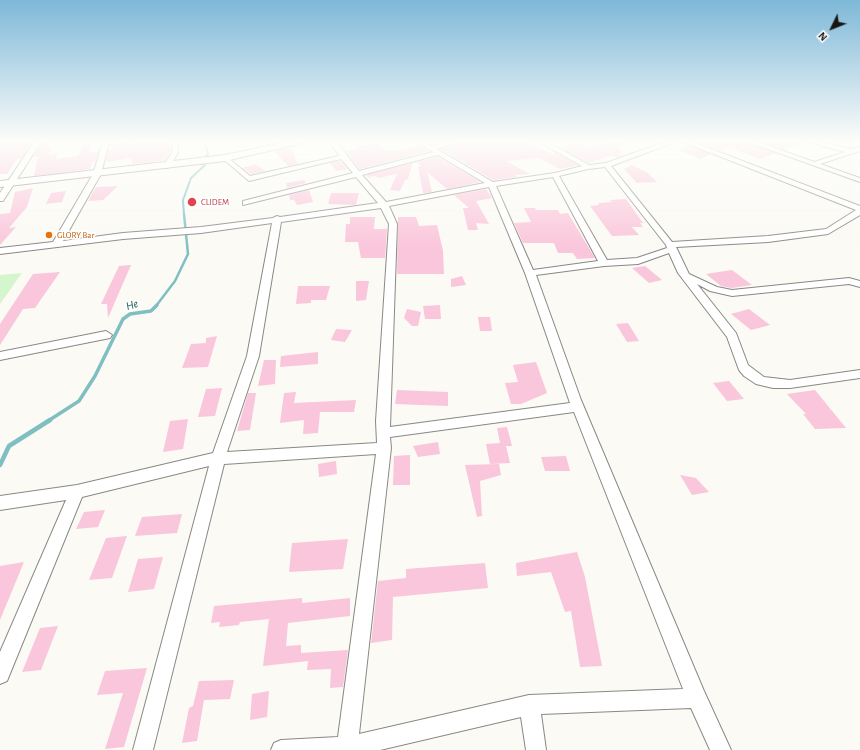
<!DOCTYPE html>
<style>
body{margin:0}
#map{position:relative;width:860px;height:750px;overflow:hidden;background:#fbfaf5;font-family:"Alegreya Sans",sans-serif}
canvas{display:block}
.north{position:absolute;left:812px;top:8px;width:40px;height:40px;-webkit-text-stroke:3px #fff;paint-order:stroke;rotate:227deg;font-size:11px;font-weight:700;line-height:16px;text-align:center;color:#171615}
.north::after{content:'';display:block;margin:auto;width:14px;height:18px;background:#171615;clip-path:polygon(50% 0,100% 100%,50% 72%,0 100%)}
</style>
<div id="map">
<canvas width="860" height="750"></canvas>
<div class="north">N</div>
</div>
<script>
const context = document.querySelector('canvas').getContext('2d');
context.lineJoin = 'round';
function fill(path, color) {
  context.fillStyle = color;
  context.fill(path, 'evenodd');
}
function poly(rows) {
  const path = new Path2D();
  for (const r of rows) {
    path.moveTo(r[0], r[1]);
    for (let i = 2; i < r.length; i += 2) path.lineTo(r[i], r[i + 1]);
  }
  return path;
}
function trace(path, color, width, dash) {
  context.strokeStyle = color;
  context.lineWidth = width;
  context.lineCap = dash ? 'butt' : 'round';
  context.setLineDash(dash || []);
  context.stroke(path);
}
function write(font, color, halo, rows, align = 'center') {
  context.font = font + ' "Alegreya Sans",sans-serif';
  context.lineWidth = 3.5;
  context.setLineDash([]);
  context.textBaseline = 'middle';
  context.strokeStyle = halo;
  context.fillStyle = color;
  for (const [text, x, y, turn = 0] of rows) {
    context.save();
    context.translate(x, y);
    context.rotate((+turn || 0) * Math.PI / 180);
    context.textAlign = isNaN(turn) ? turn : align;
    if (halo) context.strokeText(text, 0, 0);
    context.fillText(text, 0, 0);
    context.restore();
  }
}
fill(poly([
 [22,273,0,304,0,275]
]), '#d5f5cd');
trace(poly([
 [184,215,183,200,191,178,205,165,200,163,208,154,205,142]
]), '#7fbfc1', 2);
trace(poly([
 [156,306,175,281,188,254,184,214]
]), '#7fbfc1', 2.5);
trace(poly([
 [48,421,79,401,95,376,123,319,130,314,151,311,157,305]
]), '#7fbfc1', 3.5);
trace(poly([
 [0,465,9,446,50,420]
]), '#7fbfc1', 4.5);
fill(poly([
 [0,142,32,142,22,158,17,159,7,174,0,174],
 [42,142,52,142,47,149,52,148,48,155,57,153,56,159,78,156,84,143,93,142,90,152,99,151,95,162,92,162,90,169,34,176,38,157,33,157],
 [170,142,170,153,165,160,133,164,131,158,108,162,108,160,106,161,108,150,113,150,112,143],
 [459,142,526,142,553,154,556,153,578,165,560,169,539,158,506,161,530,174,515,175,517,177,493,180,441,149],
 [574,142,589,147,607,142,631,142,618,148,623,152,618,157,609,156,589,163,563,149],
 [699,142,747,142,775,153,760,159,728,147,720,151],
 [765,142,801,142,801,143,785,150],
 [379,144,385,151,400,150,420,146,429,151,360,169,349,155,347,150,358,149,357,146],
 [689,146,711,154,701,159,679,150],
 [291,148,298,164,288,166,274,151],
 [438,157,481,182,447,189,427,172,432,192,423,193,418,167,421,166,417,162],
 [340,161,347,169,337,171,329,163],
 [413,163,408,179,405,180,400,191,390,190,397,174,378,178,375,176,368,177,366,175],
 [255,164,266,171,251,174,242,168],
 [632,165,648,173,657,182,637,183,624,169],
 [304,180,306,183,287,188,286,183],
 [118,186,103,200,88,201,96,187],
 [33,188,27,207,9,228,16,227,0,245,0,214,10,213,15,192],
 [486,189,492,198,476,201,489,224,476,223,478,230,468,230,463,208,469,208,454,195],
 [309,190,313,202,297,205,294,200,290,200,289,195],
 [66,191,62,202,46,204,51,193],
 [331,193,359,193,356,205,328,204],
 [626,199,643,223,640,223,643,227,632,227,639,235,612,236,590,206,599,205,598,203,612,202,610,200],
 [524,208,535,208,536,210,558,210,560,214,568,213,595,258,577,259,573,253,558,253,554,243,523,243,514,223,531,222],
 [350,217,375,217,374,229,387,229,385,258,361,258,358,242,345,242,346,224,350,224],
 [398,217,416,217,419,226,437,225,443,251,444,274,397,274],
 [131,265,108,318,107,304,101,304,119,266],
 [645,266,662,280,649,283,632,268],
 [732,270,752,285,732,288,721,286,706,274],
 [60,272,35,308,23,309,0,345,0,324,33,274],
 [462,276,466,285,451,287,451,279],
 [356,281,369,281,366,300,356,301],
 [298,286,330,286,326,300,311,300,311,303,296,304],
 [440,305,441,319,425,319,423,306],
 [407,309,421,312,418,326,412,326,404,318],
 [749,309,770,325,751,330,731,314],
 [478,317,490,317,492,331,480,331],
 [628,323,639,341,627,342,616,324],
 [336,329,352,330,345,342,331,340],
 [217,336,208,367,182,368,191,344,206,343,206,338],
 [318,352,318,364,280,367,281,356],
 [264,360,276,360,275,384,258,386],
 [536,362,547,393,521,404,511,404,505,383,518,382,513,365],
 [729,381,744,399,727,401,713,383],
 [222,388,215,416,198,417,206,389],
 [397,390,448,392,448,406,395,404],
 [815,390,846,428,815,429,803,414,806,414,787,394],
 [296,392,294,403,356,400,354,412,320,412,318,433,303,434,304,420,280,423,284,393],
 [248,393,256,393,250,430,237,431],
 [188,419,183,449,163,452,170,421],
 [507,427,512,446,506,446,510,463,490,464,486,444,500,443,497,428],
 [438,442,440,454,418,457,413,446],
 [410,455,410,485,393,485,394,456],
 [566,456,570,471,545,471,541,457],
 [336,461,337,474,319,477,318,464],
 [499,464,501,475,480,481,482,516,477,517,465,465],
 [680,475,696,478,709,492,692,495],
 [105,510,98,527,76,529,84,512],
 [182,514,177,533,135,536,142,517],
 [127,536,112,578,89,580,106,538],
 [348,539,343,569,289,572,292,543],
 [577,552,585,577,602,666,580,667,571,611,565,612,551,572,517,576,516,563],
 [163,557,154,589,128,592,138,559],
 [24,562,0,620,0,566],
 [485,563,488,588,393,597,392,640,371,643,378,581,406,578,406,569],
 [302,598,302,603,350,598,350,616,288,623,286,646,301,645,301,653,348,650,343,687,330,688,331,669,307,670,308,661,263,666,269,619,240,622,239,625,219,627,220,622,211,623,214,606],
 [58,626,41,670,22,672,40,628],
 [147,668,124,747,105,749,123,693,97,695,105,671],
 [234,680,230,699,204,700,197,741,182,743,189,708,193,706,199,681],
 [269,691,267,717,250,720,252,694]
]), '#fac6db');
const minor = poly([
 [34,142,41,142,3,201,0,201,0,193,34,142],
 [103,142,109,142,101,174,63,241,123,233,201,227,273,218,277,216,280,217,378,203,356,177,243,205,243,201,353,173,341,159,249,181,222,158,227,157,250,176,339,156,330,142,337,142,359,171,433,152,417,142,426,142,432,147,446,142,458,142,437,149,493,182,555,173,582,166,539,142,548,142,589,165,606,163,664,142,675,142,611,166,672,242,768,236,826,229,856,210,683,142,693,142,860,206,860,215,828,234,768,242,676,247,689,274,717,287,732,290,849,278,860,281,860,287,849,284,732,296,710,291,697,284,736,333,748,365,764,377,790,380,860,370,860,378,790,388,773,388,756,384,744,376,739,370,727,337,678,273,669,253,638,264,604,266,536,275,581,400,704,691,731,750,710,750,691,708,541,714,546,750,526,750,521,717,380,750,271,750,274,743,281,740,338,737,376,454,224,464,153,750,133,750,209,466,82,497,7,681,0,684,0,652,66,500,0,510,0,496,77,485,213,453,247,356,272,223,201,233,123,239,0,254,0,248,53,242,93,174,103,142],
 [438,155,485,183,386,202,362,175,438,155],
 [605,167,666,245,667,248,637,258,607,260,559,176,588,169,605,167],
 [553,177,598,261,533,270,496,186,553,177],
 [489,187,525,273,570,403,390,427,397,224,389,206,489,187],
 [381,208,389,224,376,421,377,443,227,452,259,356,281,222,381,208],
 [574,412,683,689,529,695,359,734,391,448,390,437,574,412],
 [172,142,178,142,178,153,169,167,167,168,163,166,172,153,172,142],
 [748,142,759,142,814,162,845,152,809,142,823,142,852,149,860,147,860,151,820,164,860,178,860,182,748,142],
 [106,331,112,335,110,338,0,360,0,352,106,331]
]);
const secondary = poly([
 [286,142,307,142,225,161,0,187,0,181,225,155,286,142]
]);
trace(minor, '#898884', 2);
trace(secondary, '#898884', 2);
fill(minor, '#fff');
fill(secondary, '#fff');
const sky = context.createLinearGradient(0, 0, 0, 248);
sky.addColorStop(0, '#7eb8d8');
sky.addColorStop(0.57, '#fdfdfa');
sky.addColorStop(1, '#fdfdfa00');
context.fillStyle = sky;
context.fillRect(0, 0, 860, 248);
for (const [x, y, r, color] of [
 [192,202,5,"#e0444e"],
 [49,235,4,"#e8710a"]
]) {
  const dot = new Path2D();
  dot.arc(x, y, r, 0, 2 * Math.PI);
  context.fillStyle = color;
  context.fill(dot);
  trace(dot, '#fff', 1.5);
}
write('9px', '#be3a42', '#fff', [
 ["CLIDEM",201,202]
], 'left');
write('9px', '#c56008', '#fff', [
 ["GLORY Bar",57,235]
], 'left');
write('italic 12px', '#1d5456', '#fff', [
 ["He",132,305,-17]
]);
</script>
